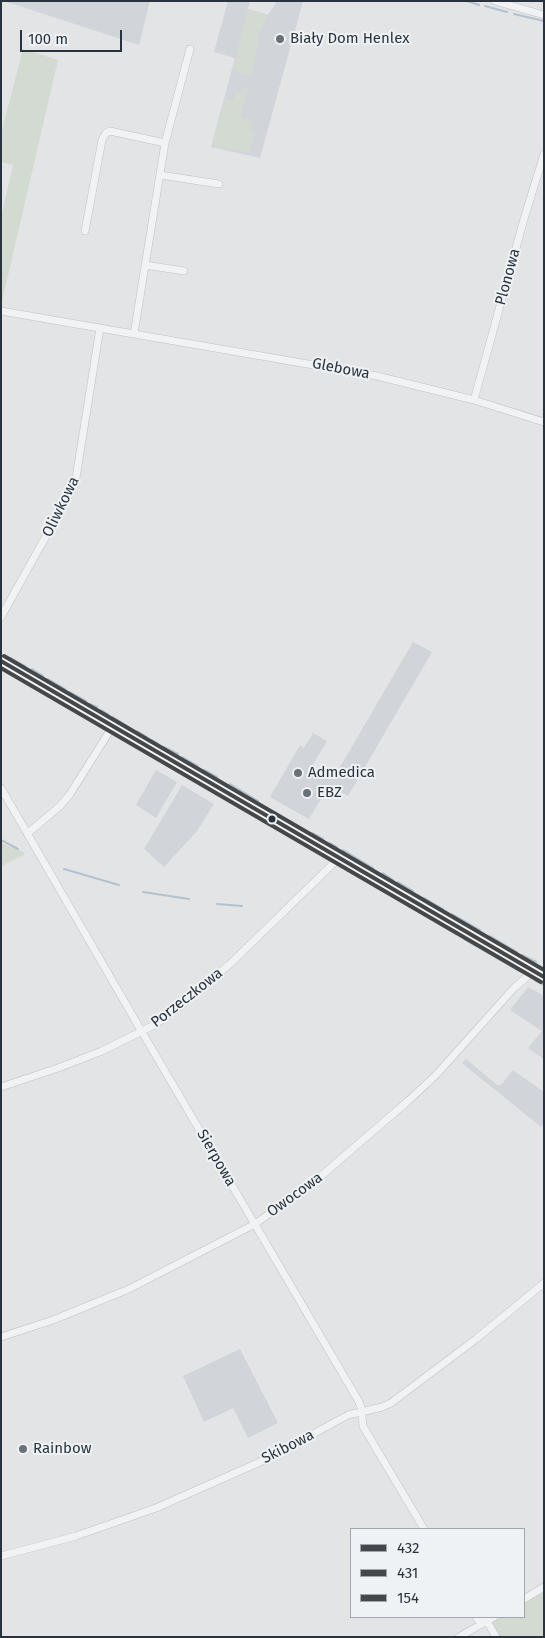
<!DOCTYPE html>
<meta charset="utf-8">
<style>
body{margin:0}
#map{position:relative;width:545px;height:1638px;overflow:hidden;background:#e2e4e6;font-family:"Fira Sans",sans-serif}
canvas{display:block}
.frame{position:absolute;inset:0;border:2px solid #2a333d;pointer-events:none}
.legend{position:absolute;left:350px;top:1528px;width:175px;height:90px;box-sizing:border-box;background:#eff2f5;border:1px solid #a0a6ab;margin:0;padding:6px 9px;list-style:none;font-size:15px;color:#2a333d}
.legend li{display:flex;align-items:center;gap:10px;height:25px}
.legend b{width:25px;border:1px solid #a0a6ab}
.scale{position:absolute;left:20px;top:30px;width:102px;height:22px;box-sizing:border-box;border:2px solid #2a333d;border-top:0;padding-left:6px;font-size:15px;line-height:18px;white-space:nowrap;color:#2a333d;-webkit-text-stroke:4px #eff2f5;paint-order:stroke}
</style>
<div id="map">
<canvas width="545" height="1638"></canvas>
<div class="frame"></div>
<ul class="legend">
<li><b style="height:6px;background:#45484a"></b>432</li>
<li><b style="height:6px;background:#45484a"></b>431</li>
<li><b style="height:6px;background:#45484a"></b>154</li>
</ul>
<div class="scale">100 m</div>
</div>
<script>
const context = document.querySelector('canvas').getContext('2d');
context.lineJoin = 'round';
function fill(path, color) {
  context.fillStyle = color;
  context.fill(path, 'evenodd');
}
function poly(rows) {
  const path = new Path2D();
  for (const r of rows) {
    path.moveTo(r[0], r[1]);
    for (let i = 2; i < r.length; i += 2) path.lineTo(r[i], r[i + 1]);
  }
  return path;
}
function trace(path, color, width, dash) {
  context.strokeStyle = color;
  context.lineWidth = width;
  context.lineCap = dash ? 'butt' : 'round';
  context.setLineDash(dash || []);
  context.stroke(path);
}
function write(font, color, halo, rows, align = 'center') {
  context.font = font + ' "Fira Sans",sans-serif';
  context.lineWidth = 4;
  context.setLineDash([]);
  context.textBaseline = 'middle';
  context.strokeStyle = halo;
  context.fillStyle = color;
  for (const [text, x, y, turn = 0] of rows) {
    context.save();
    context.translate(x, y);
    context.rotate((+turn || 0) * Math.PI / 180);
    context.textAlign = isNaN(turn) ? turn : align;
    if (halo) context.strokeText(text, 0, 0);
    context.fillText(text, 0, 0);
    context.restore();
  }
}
fill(poly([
 [4,1,150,1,139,45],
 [228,1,250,1,248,9,268,15,277,1,303,1,260,158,211,147,235,58,214,52],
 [413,642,432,652,348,796,329,785,309,819,270,797,300,745,304,748,313,733,327,741,311,768,333,779],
 [156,770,177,782,156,818,136,805],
 [182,785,214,804,197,831,164,867,144,849],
 [528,987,544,996,544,1059,528,1048,542,1031,510,1010],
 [466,1059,497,1085,501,1085,513,1070,544,1092,544,1123,541,1127,462,1063],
 [240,1349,278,1423,248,1438,233,1408,204,1422,183,1376]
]), '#d1d4d9');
fill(poly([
 [248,9,265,14,266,16,268,15,260,31,258,46,251,76,232,70],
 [23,49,58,60,2,301,1,218,13,165,1,162,1,134],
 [243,87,248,88,241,116,243,118,253,121,250,130,253,130,254,137,250,153,212,145,225,99,233,101,235,91,242,92],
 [1,843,23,852,24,855,1,866],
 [544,1590,544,1637,499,1637,491,1622,500,1617,524,1617,524,1602]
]), '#d3dad2');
trace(poly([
 [467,1,479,5],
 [485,6,507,12],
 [514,14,544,21],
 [11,658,25,666],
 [32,669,43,676],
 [48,679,65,689],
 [70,692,86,701],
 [90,704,97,707],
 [101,710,108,714],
 [113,717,132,729],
 [93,722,105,729],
 [137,731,147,737],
 [115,734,143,751],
 [152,740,158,744],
 [164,747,178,754],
 [149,754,179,772],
 [182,757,198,766],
 [204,770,217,777],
 [185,776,192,780],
 [199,784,220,796],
 [230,784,258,801],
 [225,799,243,809],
 [249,813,260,819],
 [265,822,285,833],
 [312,833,323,839],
 [290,836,328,858],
 [1,840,18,849],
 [330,843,337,847],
 [343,850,373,868],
 [64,869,119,885],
 [345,869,368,882],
 [383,873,393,880],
 [398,882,413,891],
 [374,886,405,903],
 [143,892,189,899],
 [424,898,443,909],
 [217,904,242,906],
 [416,910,431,919],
 [452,914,480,930],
 [439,924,456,934],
 [490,936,517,952],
 [464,939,519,971],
 [522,955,536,962],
 [536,981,544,985]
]), '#b3c2ce', 2);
const street = poly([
 [495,1,544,15],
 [160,175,219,184],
 [85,231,102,140,106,133,110,131,165,143],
 [145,265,184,271],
 [1,311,377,376,474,400,544,422],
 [134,334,165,143,190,49],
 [474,400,524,219,544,154],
 [1,617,75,484,100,328],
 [1,788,142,1032,358,1400,361,1407,363,1426,367,1433,424,1529],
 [28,833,60,806,70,794,113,726],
 [1,1087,58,1068,102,1051,156,1024,183,1004,231,963,339,858],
 [1,1337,53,1320,129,1289,255,1224,320,1177,408,1101,436,1075,514,988,534,971],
 [1,1556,76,1536,156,1508,269,1458,348,1415,382,1407,391,1403,476,1339,544,1283],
 [524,1599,544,1587],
 [476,1617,478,1620,487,1621,496,1637],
 [459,1637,494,1617]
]);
const secondary = poly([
 [1,661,544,977]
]);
trace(street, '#c0c2c4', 8);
trace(secondary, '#c0c2c4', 11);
trace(street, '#f0f2f3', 7);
trace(secondary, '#f5f5f6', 10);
trace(poly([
 [1,661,544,977]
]), '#45484a', 4);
trace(poly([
 [1,668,541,982]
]), '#45484a', 4);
trace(poly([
 [4,656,544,970]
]), '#45484a', 4);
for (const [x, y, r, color] of [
 [280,39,5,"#6a7178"],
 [298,773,5,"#6a7178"],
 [307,793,5,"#6a7178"],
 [272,819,4.5,"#2a333d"],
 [23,1449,5,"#6a7178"]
]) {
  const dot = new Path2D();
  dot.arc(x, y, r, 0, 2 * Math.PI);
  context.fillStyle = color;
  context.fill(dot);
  trace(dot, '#eff2f5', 2);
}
write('15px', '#2a333d', '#eff2f5', [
 ["Biały Dom Henlex",290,39],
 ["Admedica",308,773],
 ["EBZ",317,793],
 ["Rainbow",33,1449]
], 'left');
write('15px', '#2a333d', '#eff2f5', [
 ["Plonowa",508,277,-75],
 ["Glebowa",341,369,11],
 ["Oliwkowa",61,507,-64],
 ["Porzeczkowa",187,998,-38],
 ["Sierpowa",216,1158,60],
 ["Owocowa",295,1195,-36],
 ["Skibowa",288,1447,-27]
]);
</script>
